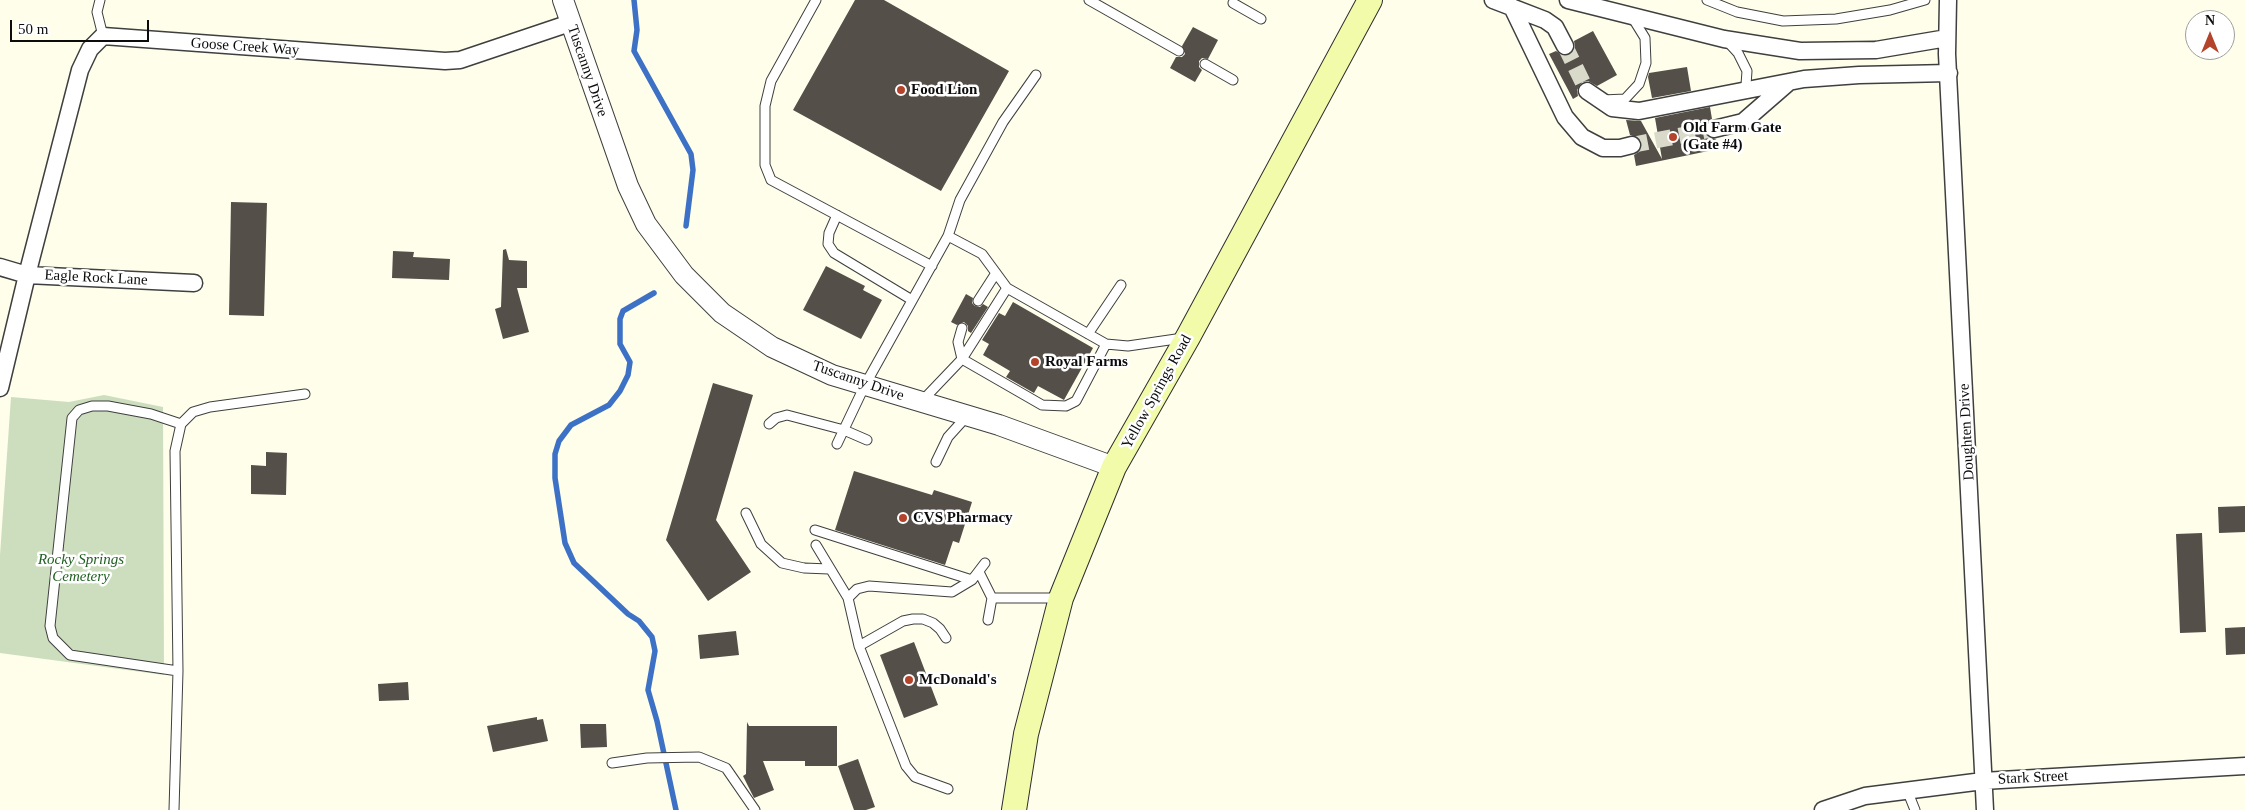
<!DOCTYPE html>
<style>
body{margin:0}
#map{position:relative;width:2245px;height:810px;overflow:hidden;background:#fefeeb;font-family:"Times New Roman",serif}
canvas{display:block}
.north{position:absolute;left:2185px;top:10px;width:50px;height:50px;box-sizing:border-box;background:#fff;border:1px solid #9e9e9e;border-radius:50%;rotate:0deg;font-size:14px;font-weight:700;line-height:20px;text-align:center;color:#0c0c0c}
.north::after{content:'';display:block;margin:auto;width:18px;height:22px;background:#b4432b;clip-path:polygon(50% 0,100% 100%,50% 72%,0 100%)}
.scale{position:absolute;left:10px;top:20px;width:139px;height:22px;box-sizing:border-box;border:2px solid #0c0c0c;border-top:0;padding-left:6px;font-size:15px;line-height:18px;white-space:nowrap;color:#0c0c0c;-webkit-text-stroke:4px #fff;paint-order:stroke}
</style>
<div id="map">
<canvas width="2245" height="810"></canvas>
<div class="north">N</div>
<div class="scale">50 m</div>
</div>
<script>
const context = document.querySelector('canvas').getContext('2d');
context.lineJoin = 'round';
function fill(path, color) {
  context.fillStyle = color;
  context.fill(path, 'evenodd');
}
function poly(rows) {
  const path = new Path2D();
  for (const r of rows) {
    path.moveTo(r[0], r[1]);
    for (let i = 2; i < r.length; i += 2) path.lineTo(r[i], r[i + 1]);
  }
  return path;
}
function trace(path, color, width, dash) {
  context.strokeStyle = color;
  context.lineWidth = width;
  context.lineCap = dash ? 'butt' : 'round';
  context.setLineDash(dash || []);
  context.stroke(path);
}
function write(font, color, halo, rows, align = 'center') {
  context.font = font + ' "Times New Roman",serif';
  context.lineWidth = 5;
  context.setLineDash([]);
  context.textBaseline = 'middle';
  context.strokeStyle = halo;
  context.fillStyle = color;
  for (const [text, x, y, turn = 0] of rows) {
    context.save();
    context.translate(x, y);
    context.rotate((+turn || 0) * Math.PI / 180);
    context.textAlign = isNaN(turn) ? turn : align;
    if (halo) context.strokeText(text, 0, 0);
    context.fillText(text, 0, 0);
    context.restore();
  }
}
fill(poly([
 [104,395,163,407,164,675,0,653,0,555,11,397,69,402]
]), '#cddebe');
trace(poly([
 [634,0,637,30,634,51,691,154,693,170,686,226],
 [654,293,623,311,620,319,620,344,630,362,628,375,620,391,609,405,571,425,559,441,555,454,555,478,565,543,574,563,628,614,639,621,652,637,655,651,648,690,657,721,676,810]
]), '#3d71c6', 5.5);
fill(poly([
 [855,0,884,0,1009,71,941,191,793,110],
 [1193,27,1218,40,1208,59,1202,58,1199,61,1199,67,1202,70,1195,82,1170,68,1176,57,1182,57,1185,54,1182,46],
 [1593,31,1617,75,1597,86,1588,81,1582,82,1577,90,1578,96,1573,99,1549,54,1556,51,1564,56,1570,55,1575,47,1574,41],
 [1687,67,1691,91,1652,98,1648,77,1649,73],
 [1710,107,1712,119,1707,122,1704,131,1707,136,1716,139,1718,149,1636,166,1634,155,1639,152,1642,143,1639,138,1630,135,1626,120,1641,121,1662,159,1655,118],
 [231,202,267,203,264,316,229,315],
 [506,249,509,260,527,261,527,288,517,288,529,332,503,339,495,309,501,307,503,250],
 [393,251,414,252,413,257,450,259,449,280,392,278],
 [826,266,865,286,863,290,882,300,861,339,803,310],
 [966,294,973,298,972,303,975,306,980,307,983,304,988,307,971,333,968,331,968,326,964,322,957,325,951,322],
 [1013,302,1093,348,1064,400,1038,386,1034,393,1006,377,1010,371,983,355,989,344,982,340,999,313,1005,316],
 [713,383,753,395,716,520,751,572,708,601,666,540],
 [266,452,287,453,286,495,251,494,251,465,266,466],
 [854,471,932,495,934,490,972,502,959,543,953,541,945,565,835,530],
 [2245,506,2245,532,2219,533,2218,507],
 [2202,533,2206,632,2180,633,2176,534],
 [2245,627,2245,654,2226,655,2225,628],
 [736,631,739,655,700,659,698,635],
 [914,642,938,705,904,718,880,655],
 [408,682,409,700,379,701,378,684],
 [537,717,537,720,543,719,548,741,493,752,487,726],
 [747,722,749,726,837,726,837,766,805,766,805,761,763,761,774,790,754,798,743,776,746,774],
 [580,724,606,724,607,747,581,748],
 [858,759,875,807,866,810,854,810,838,766]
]), '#544f49');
trace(poly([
 [1565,46,1587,91],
 [1632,145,1714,129]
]), '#dadaca', 16, [16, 8]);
const service = poly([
 [100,0,97,12,103,36],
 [816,0,771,81,765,106,765,165,771,180,932,266],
 [1089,0,1179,51],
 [1707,0,1737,12,1783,21,1836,19,1890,10,1925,0],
 [1233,3,1261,19],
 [1727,41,1738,53,1747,71,1746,85,1742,90],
 [1205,64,1233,80],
 [1603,100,1625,99,1639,84,1646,63,1645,38,1632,17],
 [837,215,829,233,828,244,834,253,912,300],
 [948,236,982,254,1007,288,1106,344,1128,346,1183,338],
 [978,301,996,273],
 [962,328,958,342,962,359,1042,405,1066,406,1076,401,1106,344],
 [1088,334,1121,285],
 [921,402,962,359,1007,288],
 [769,424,776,418,787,415,844,430,867,440],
 [837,444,865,385,948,236,960,200,1003,122,1036,75],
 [936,462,948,437,967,416],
 [746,513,761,544,782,563,804,568,829,569],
 [815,530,972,580],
 [816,545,848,598,859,646],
 [979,572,992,598],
 [848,598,857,589,869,586,952,592,972,580,985,563],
 [988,620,992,598,1059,598],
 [946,638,940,629,933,623,923,619,913,619,903,621,859,646,906,766,915,777,948,789],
 [178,671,70,655,53,638,50,626,72,418,79,410,92,406,108,406,151,414,181,424],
 [612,763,647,758,699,757,726,768,755,810],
 [1907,790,1915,810],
 [174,810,178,671,175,451,181,424,193,412,210,407,305,394]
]);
const minor = poly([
 [1493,0,1545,20,1555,27,1565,46],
 [1568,0,1724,39,1800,51,1876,50,1947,38],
 [1948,0,1947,54,1985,810],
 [1512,7,1565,117,1582,137,1603,148,1620,148,1632,145],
 [1587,91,1612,108,1639,111,1804,79,1859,75,1949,73],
 [1714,129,1743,122,1789,82],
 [0,267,27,275,194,283],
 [0,388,27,275,80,70,90,49,103,36,445,61,460,60,570,23],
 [1823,810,1865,796,1983,781,2245,766]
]);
const tertiary = poly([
 [563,0,628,186,646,224,684,275,722,313,772,347,832,375,999,425,1114,467]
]);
const secondary = poly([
 [1014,810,1026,734,1061,598,1114,467,1188,337,1370,0]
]);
trace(service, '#3f3f3f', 11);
trace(minor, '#3f3f3f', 19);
trace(tertiary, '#3f3f3f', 22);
trace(secondary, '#2e2e2e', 26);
trace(service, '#fff', 9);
trace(minor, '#fff', 16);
trace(tertiary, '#fff', 20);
trace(secondary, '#f2fbaa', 24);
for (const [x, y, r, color] of [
 [901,90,5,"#b4432b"],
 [1673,137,5,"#b4432b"],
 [1035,362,5,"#b4432b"],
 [903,518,5,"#b4432b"],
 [909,680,5,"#b4432b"]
]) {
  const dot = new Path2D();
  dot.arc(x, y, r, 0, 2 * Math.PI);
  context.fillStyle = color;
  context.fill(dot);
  trace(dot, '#fff', 2);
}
write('15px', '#0c0c0c', '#fff', [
 ["Goose Creek Way",245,47,4],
 ["Tuscanny Drive",587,71,71],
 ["Eagle Rock Lane",96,278,3],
 ["Tuscanny Drive",858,381,19],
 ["Yellow Springs Road",1157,392,-61],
 ["Doughten Drive",1967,432,-93],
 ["Stark Street",2033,778,-3]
]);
write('bold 15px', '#0c0c0c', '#fff', [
 ["Food Lion",911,90],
 ["Old Farm Gate",1683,128],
 ["(Gate #4)",1683,145],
 ["Royal Farms",1045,362],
 ["CVS Pharmacy",913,518],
 ["McDonald's",919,680]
], 'left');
write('italic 15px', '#206021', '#fff', [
 ["Rocky Springs",81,560],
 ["Cemetery",81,577]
]);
</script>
